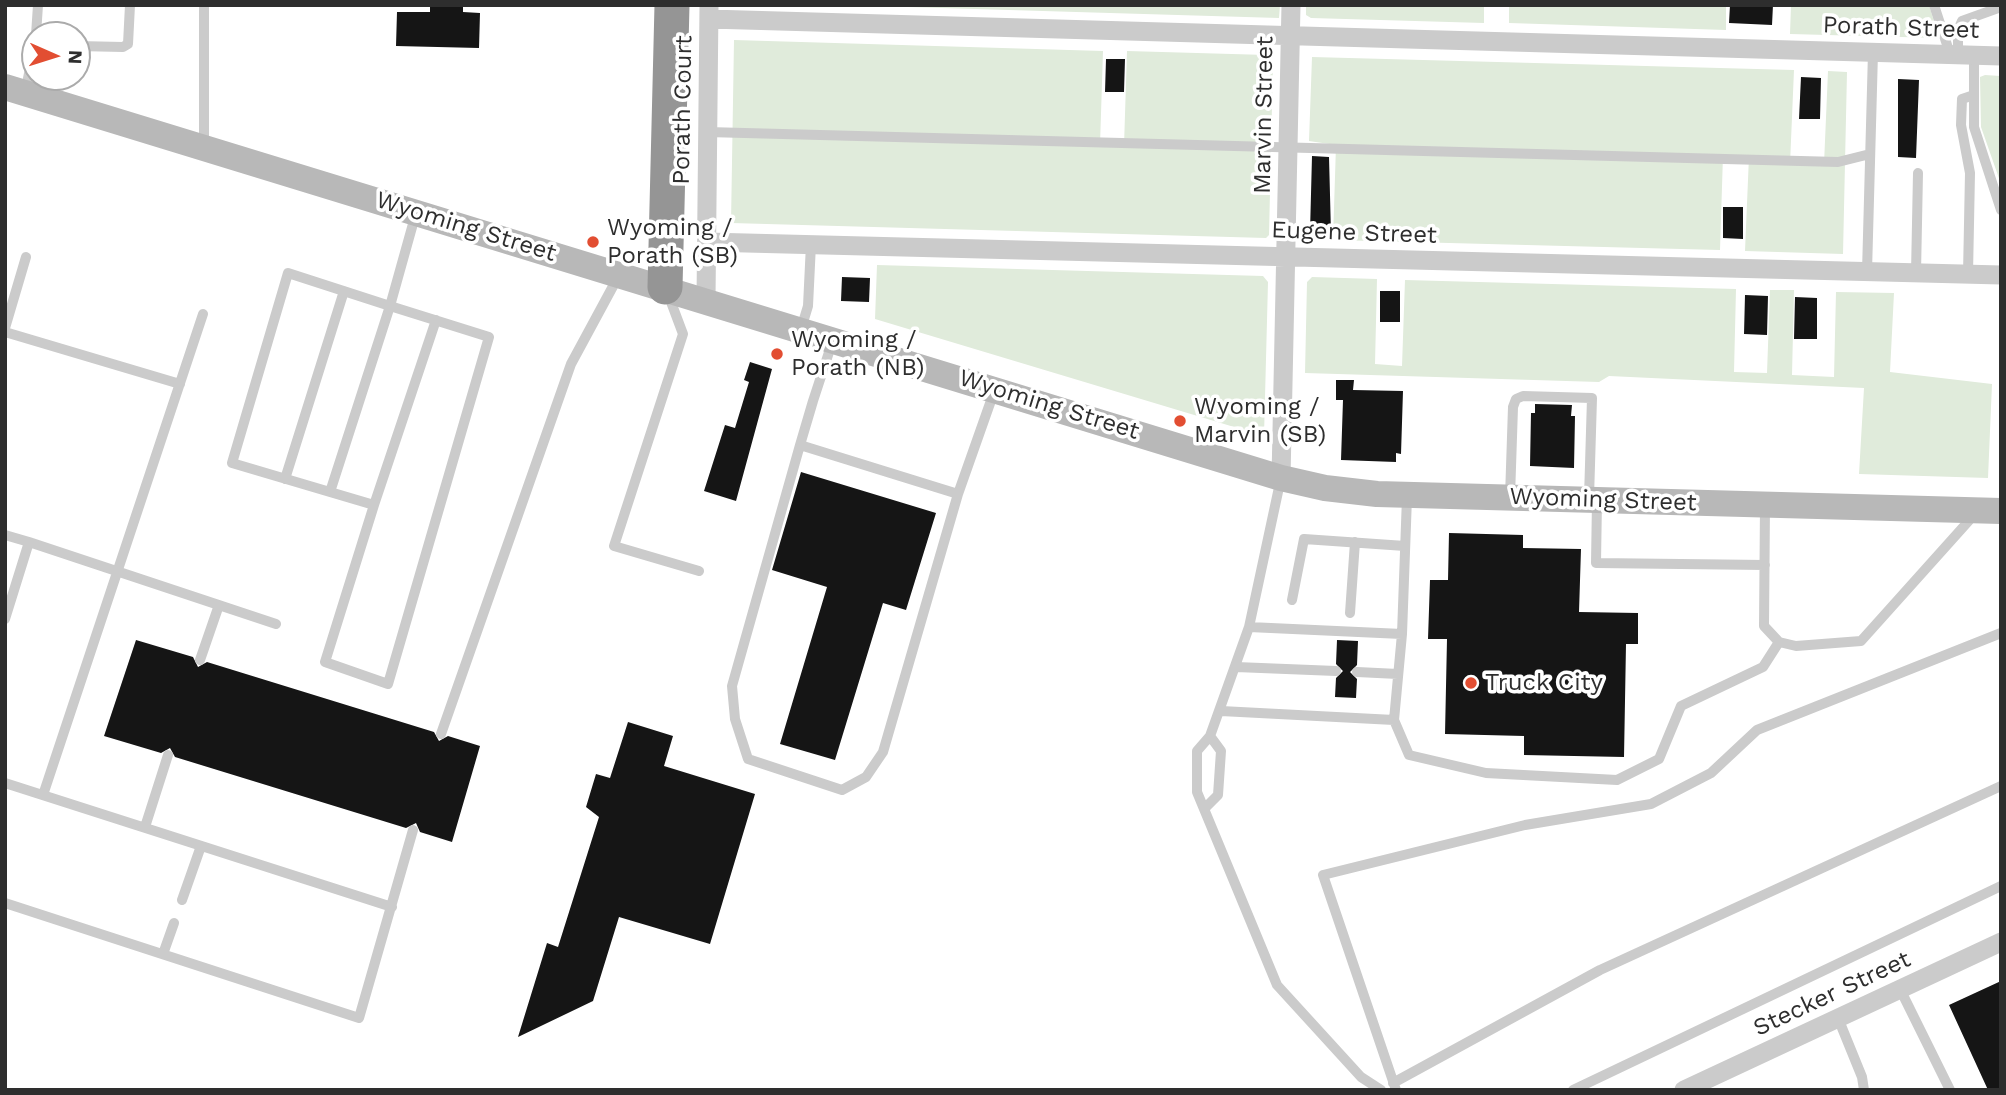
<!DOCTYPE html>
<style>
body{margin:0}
#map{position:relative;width:2006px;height:1095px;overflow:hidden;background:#fff;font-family:"Work Sans",sans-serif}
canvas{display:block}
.frame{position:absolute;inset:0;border:7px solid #2e2e2e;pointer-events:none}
.north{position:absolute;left:21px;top:21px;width:70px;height:70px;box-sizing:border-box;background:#fff;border:2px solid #ababab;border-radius:50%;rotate:93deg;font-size:19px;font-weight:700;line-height:28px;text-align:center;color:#2e2e2e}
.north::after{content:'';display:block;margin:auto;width:24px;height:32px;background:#e24e32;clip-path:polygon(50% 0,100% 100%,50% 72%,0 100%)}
</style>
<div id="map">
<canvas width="2006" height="1095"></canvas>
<div class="frame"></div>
<div class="north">N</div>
</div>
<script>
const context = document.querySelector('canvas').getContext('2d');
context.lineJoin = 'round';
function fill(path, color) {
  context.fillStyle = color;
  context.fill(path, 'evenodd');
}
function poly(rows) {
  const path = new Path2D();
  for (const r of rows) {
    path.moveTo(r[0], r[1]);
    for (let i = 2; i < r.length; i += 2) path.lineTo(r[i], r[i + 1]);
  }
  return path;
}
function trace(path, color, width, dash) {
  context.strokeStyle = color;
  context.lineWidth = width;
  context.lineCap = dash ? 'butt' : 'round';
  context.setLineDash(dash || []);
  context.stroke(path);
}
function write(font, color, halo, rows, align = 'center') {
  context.font = font + ' "Work Sans",sans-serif';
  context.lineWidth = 7;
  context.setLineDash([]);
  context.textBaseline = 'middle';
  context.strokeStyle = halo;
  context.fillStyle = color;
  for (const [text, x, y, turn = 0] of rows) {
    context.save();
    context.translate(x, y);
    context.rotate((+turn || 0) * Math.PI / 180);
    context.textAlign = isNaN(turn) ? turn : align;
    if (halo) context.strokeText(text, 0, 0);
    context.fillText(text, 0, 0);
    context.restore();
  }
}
fill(poly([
 [840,5,1280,5,1279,18],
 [1306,5,1484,5,1484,23,1311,18,1306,15],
 [1509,5,1726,5,1726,30,1509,23],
 [1791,5,1929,5,1939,38,1790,34],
 [734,40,1103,51,1100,145,1124,146,1127,51,1267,55,1273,62,1269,235,1266,238,731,223],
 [1312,57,1794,70,1790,164,1824,164,1828,71,1847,72,1843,254,1745,251,1749,156,1723,155,1720,250,1333,240,1336,145,1309,141],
 [1985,75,2001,76,2001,184,1981,127,1980,77],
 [877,265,1263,276,1268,282,1264,436,875,319],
 [1312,277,1377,279,1375,364,1402,366,1405,280,1736,289,1734,372,1767,373,1770,290,1794,290,1792,375,1834,377,1836,292,1894,293,1890,372,1992,384,1988,478,1859,474,1864,388,1609,376,1599,382,1305,373,1307,282]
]), '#e0ebdb');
fill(poly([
 [430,5,463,5,463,12,480,13,479,48,396,46,397,12,430,12],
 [1730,5,1773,5,1772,25,1729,23],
 [1106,59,1125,59,1124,92,1105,92],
 [1801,77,1821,78,1820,119,1799,119],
 [1898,79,1919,80,1916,158,1898,157],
 [1312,156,1329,157,1331,233,1310,232],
 [1723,207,1743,207,1743,239,1723,238],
 [842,277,870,278,869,302,841,301],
 [1380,291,1400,291,1400,322,1380,322],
 [1745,295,1768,296,1767,335,1744,334],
 [1795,297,1817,298,1817,339,1794,339],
 [750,362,772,369,736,501,704,491,725,425,735,428,749,382,744,380],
 [1336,380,1354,380,1353,390,1403,391,1401,454,1396,453,1396,462,1341,460,1343,400,1336,400],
 [1535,404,1572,405,1571,416,1575,416,1574,468,1530,466,1531,413,1535,413],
 [801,472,936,513,906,610,883,603,835,760,780,744,827,587,772,570],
 [1449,533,1523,535,1523,548,1581,549,1579,612,1638,613,1638,644,1626,644,1624,757,1524,755,1524,736,1445,734,1447,639,1428,639,1430,580,1448,580],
 [136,640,193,657,198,667,207,662,434,732,439,741,448,736,480,746,452,842,420,832,416,823,406,828,175,757,170,748,161,753,104,736],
 [1337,640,1358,641,1357,665,1350,672,1357,679,1356,698,1335,697,1336,678,1343,671,1336,664],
 [628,722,673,736,664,766,755,794,710,944,619,917,593,1001,518,1037,547,943,558,947,599,817,586,807,596,774,610,778],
 [2001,981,2001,1090,1988,1090,1949,1005]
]), '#151515');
trace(poly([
 [204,5,204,145],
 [1934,5,1950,54],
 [36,35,38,5],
 [77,46,123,47,128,44,130,5],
 [1958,55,1958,30,1962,21,2001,7],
 [1974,55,1974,127,2001,210],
 [25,93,35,44],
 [707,132,1838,162,1870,154],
 [1867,272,1873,52],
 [1916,273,1918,173],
 [1968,274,1970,173,1961,125,1962,99,1974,95],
 [668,294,683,334,614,546,699,571],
 [5,328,26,257],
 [801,329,808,306,811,244],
 [5,332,180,384],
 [800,445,958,494,883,752,866,777,842,790,748,759,735,719,732,686,800,445,813,401,832,343],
 [1281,478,1249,627,1210,736,1197,751,1197,792,1277,985,1361,1077,1381,1090],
 [285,479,344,291],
 [330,492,390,306,489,337,388,684,325,662,374,505,330,492,232,463,288,273,390,306,416,213],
 [958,494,994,392],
 [1510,497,1513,407,1516,399,1523,396,1592,398,1589,498],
 [1597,500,1596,563,1765,565],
 [374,505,436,320],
 [1765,505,1764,626,1779,642,1796,646,1861,641,1974,515],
 [5,535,29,542],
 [1292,600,1304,539,1405,546],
 [1350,613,1355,542],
 [5,619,29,542,276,624],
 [1249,627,1402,634,1407,497],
 [1402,634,1394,720,1409,755,1486,773,1617,780,1659,759,1681,706,1763,667,1779,642],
 [200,660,219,605],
 [1236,667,1336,671],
 [1357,672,1398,674],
 [1221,711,1394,720],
 [441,734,571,364,618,277],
 [5,783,392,907],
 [43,795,203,314],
 [1205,808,1218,795,1221,751,1210,736],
 [145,827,168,755],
 [182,900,201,846],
 [5,903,359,1018,413,830],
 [163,954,174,923],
 [1900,989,1950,1090],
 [1838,1018,1862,1077,1864,1090],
 [1393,1083,1600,970,2001,786],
 [1396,1090,1323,875,1525,825,1651,804,1711,773,1757,730,2001,633],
 [1573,1090,2001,886]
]), '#cbcbcb', 10);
trace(poly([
 [709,19,2001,56],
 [707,242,2001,275],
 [706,299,709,6],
 [1281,478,1291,5],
 [1684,1090,2001,942]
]), '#cbcbcb', 19);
trace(poly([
 [5,87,1281,478,1325,488,1377,494,2001,511]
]), '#b8b8b8', 26);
trace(poly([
 [665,287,672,5]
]), '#959595', 35);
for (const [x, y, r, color] of [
 [593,242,7,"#e24e32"],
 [777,354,7,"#e24e32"],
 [1180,421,7,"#e24e32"],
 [1471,683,7,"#e24e32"]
]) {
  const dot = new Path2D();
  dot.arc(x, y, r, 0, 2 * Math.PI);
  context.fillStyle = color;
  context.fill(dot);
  trace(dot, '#fff', 2.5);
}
write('24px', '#2e2e2e', '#fff', [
 ["Porath Street",1901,28,2],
 ["Porath Court",683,110,-89],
 ["Marvin Street",1264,115,-89],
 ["Wyoming Street",466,227,17],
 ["Eugene Street",1354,233,2],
 ["Wyoming Street",1049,405,17],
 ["Wyoming Street",1603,500,2],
 ["Stecker Street",1832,994,-25]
]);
write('24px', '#2e2e2e', '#fff', [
 ["Wyoming /",607,228],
 ["Porath (SB)",607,256],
 ["Wyoming /",791,340],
 ["Porath (NB)",791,368],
 ["Wyoming /",1194,407],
 ["Marvin (SB)",1194,435],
 ["Truck City",1485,683]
], 'left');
</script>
